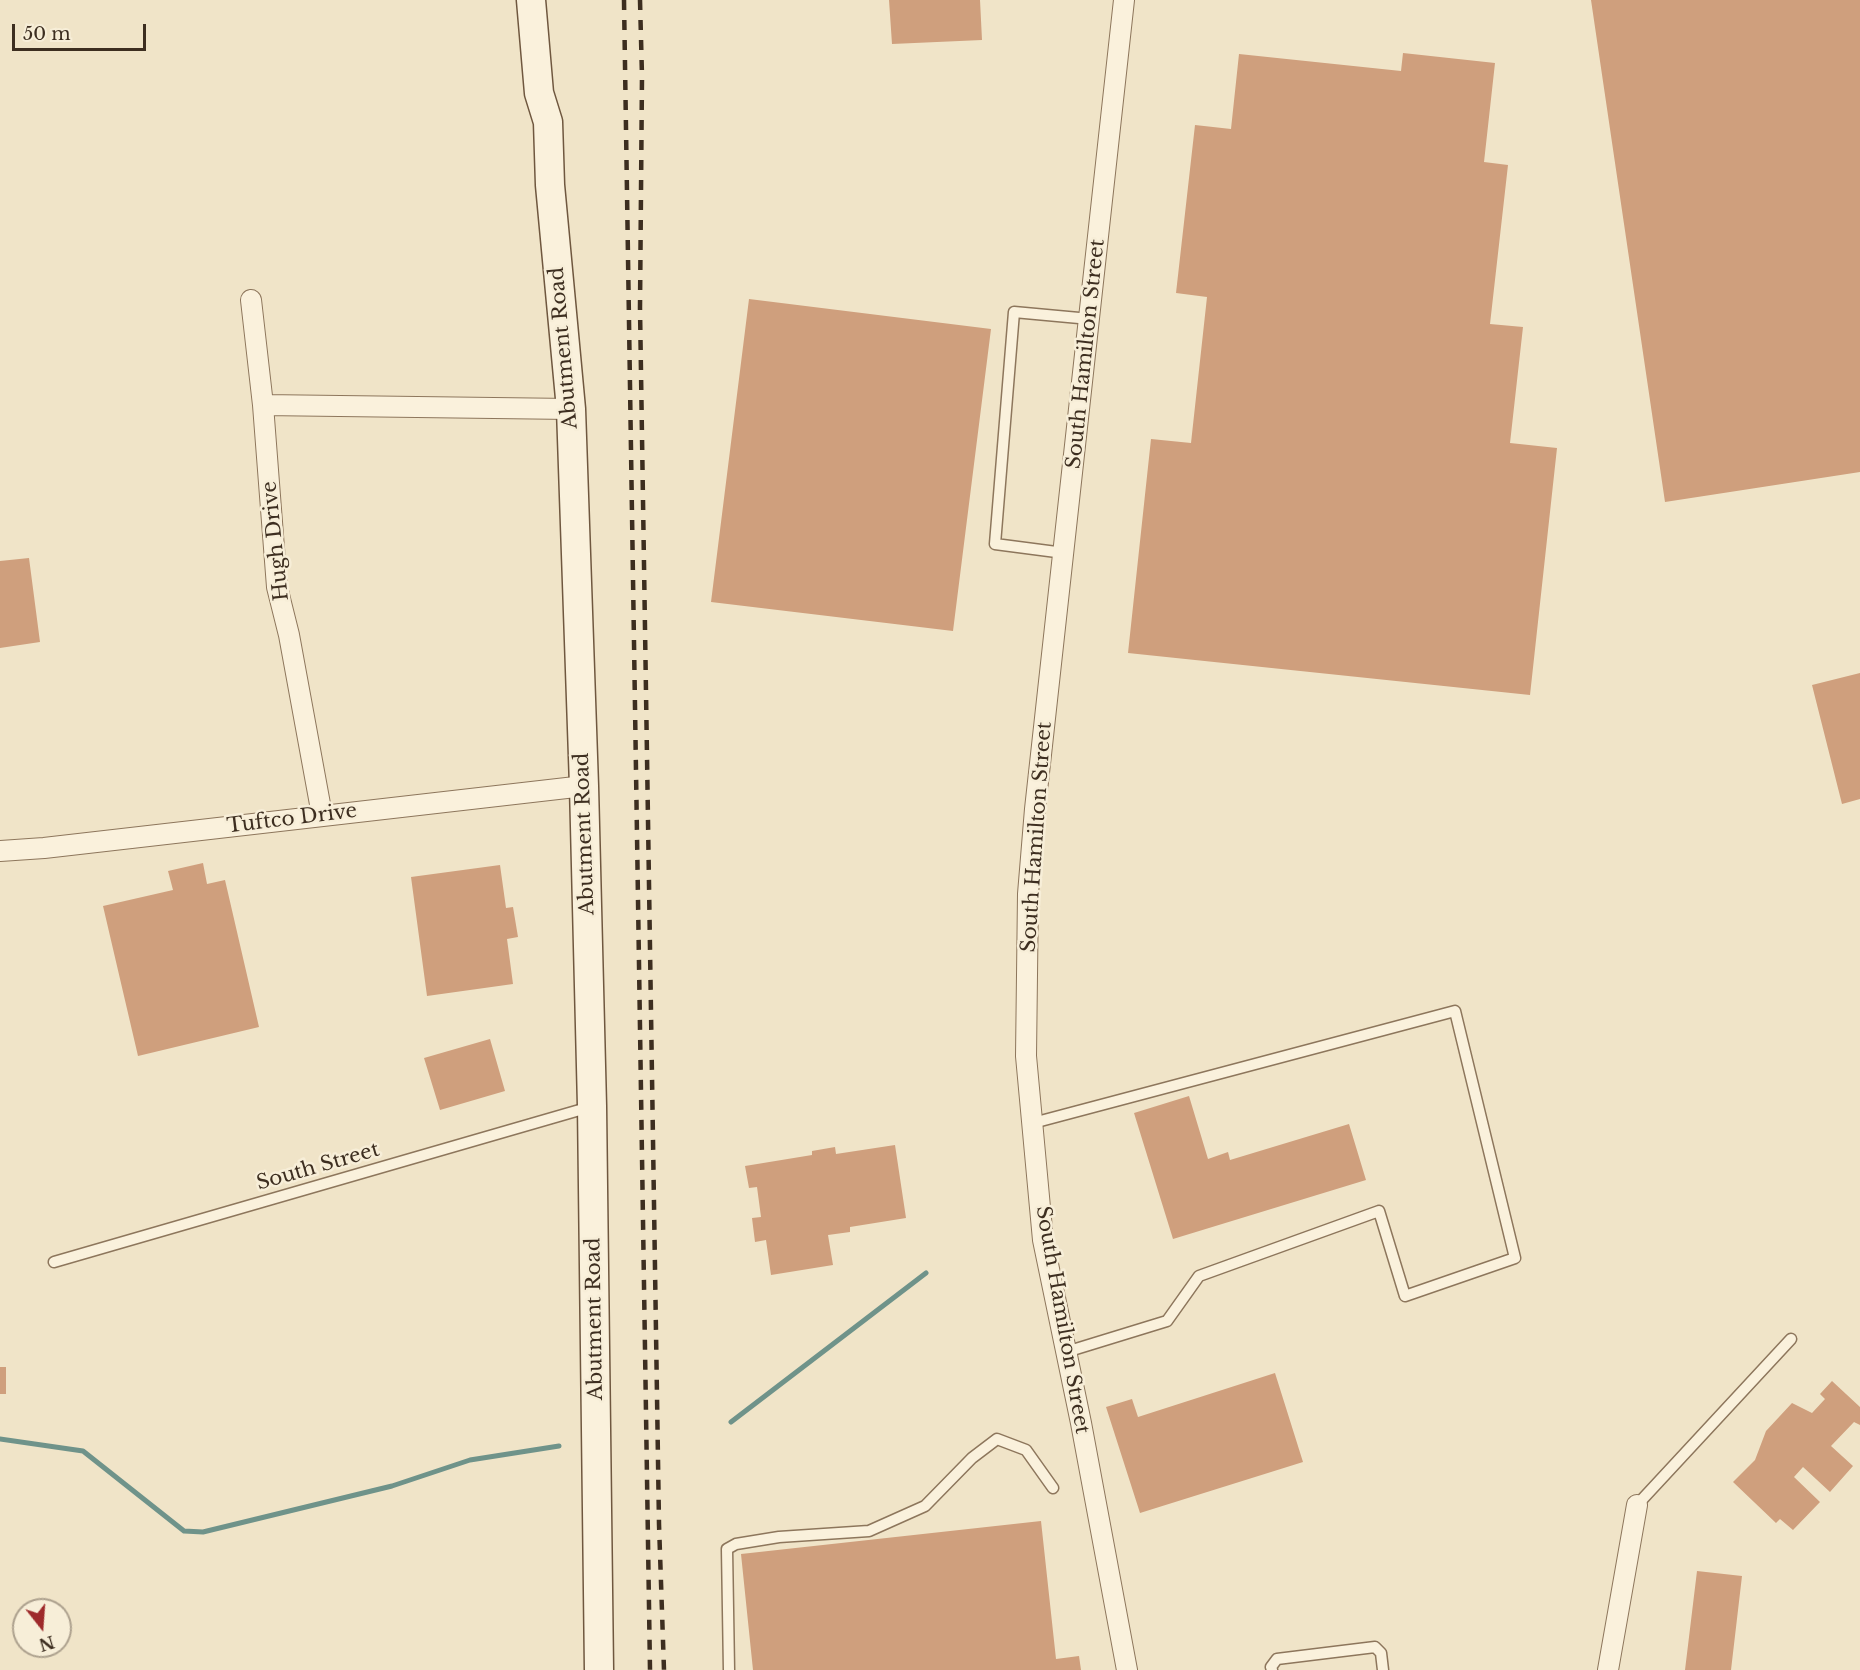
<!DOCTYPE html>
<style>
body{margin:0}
#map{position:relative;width:1860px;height:1670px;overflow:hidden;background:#f0e4c8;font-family:"Libre Baskerville",serif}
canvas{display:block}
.north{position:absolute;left:12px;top:1598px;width:60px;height:60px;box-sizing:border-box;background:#f7eed8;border:2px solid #ada18e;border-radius:50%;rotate:163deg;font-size:16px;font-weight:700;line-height:24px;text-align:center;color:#3d2e20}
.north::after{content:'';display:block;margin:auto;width:21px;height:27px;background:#9e2a2b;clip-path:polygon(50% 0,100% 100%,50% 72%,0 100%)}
.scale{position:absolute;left:12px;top:24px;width:134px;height:27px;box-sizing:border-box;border:3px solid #3d2e20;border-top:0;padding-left:8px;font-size:18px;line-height:21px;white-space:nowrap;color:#3d2e20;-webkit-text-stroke:4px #f7eed8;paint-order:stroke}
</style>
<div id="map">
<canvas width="1860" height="1670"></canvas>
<div class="north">N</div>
<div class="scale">50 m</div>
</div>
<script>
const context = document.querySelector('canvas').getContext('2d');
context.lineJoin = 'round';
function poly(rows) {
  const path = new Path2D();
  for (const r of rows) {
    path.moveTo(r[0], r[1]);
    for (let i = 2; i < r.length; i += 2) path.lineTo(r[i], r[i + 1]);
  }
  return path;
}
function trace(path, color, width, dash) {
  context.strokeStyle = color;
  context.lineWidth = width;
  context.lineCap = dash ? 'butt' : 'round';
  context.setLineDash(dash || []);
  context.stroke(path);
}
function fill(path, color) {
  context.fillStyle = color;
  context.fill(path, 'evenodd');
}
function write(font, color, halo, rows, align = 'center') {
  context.font = font + ' "Libre Baskerville",serif';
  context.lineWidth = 5;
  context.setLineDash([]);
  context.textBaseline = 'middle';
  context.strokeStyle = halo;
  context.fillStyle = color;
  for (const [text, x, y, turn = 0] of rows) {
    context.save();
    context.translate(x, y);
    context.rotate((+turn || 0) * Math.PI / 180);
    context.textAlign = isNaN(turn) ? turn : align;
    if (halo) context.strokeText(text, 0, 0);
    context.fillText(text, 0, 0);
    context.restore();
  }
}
trace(poly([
 [731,1422,926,1273],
 [0,1439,83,1451,184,1531,203,1532,392,1486,470,1460,559,1446]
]), '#6f938a', 5);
fill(poly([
 [889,0,980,0,982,40,892,44],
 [1591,0,1860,0,1860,472,1665,502],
 [1403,53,1495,63,1484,162,1508,165,1490,324,1523,327,1510,443,1557,448,1530,695,1128,653,1151,439,1191,443,1207,297,1176,293,1195,125,1231,129,1239,54,1401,71],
 [749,299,991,329,953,631,711,602],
 [29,558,40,642,0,648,0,561],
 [1860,673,1860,799,1842,804,1812,685],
 [203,863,207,884,225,880,259,1027,138,1056,103,906,173,890,168,871],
 [500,865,506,908,513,907,518,937,507,939,513,984,427,996,411,877],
 [490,1039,505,1091,440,1110,424,1058],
 [1189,1096,1208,1159,1228,1152,1230,1160,1349,1124,1366,1180,1173,1239,1134,1113],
 [895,1145,906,1218,850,1227,850,1232,828,1235,833,1265,771,1275,766,1240,755,1242,752,1218,761,1217,757,1187,749,1188,745,1166,812,1155,812,1151,835,1147,836,1154],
 [0,1367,6,1367,6,1394,0,1394],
 [1275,1373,1303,1462,1140,1513,1106,1407,1132,1399,1138,1417],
 [1832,1381,1860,1407,1860,1425,1854,1422,1831,1446,1853,1466,1830,1492,1803,1467,1794,1477,1820,1502,1793,1530,1780,1519,1776,1523,1733,1482,1755,1460,1766,1431,1792,1403,1812,1413,1825,1399,1820,1394],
 [1041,1521,1056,1659,1079,1656,1081,1670,753,1670,741,1554],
 [1697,1571,1742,1576,1731,1670,1685,1670]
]), '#cf9f7d');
const lane = poly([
 [1064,553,995,544,1014,312,1090,319],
 [1033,1123,1455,1011,1515,1258,1405,1296,1379,1211,1199,1276,1167,1321,1066,1352],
 [54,1262,590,1107],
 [1637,1505,1791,1339],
 [729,1670,727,1549,736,1544,779,1537,869,1531,925,1506,972,1458,997,1439,1026,1450,1053,1488],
 [1272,1670,1271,1667,1277,1659,1375,1647,1381,1653,1383,1670]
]);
const street = poly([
 [1124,0,1035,809,1028,894,1026,1056,1043,1240,1081,1423,1127,1670],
 [251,300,263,405,277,587,289,635,322,815],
 [263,405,571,409],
 [0,851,44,848,584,786],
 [1608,1670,1637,1505]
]);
const secondary = poly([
 [531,0,539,93,548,122,550,185,571,409,584,786,592,1106,599,1670]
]);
trace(lane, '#8d765c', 13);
trace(street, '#8d765c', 22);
trace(secondary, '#6f573f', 31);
trace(lane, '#faf1dc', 10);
trace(street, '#faf1dc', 20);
trace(secondary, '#faf1dc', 28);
trace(poly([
 [624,0,650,1670],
 [640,0,642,76,640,308,659,1524,664,1670]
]), '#3d2e20', 4.5, [10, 10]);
write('20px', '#3d2e20', '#f7eed8', [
 ["Abutment Road",564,348,-95],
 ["South Hamilton Street",1086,354,-84],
 ["Hugh Drive",276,541,-96],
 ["Tuftco Drive",292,819,-7],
 ["Abutment Road",585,834,-92],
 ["South Hamilton Street",1037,837,-86],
 ["South Street",318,1167,-16],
 ["Abutment Road",595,1319,-91],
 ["South Hamilton Street",1062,1320,80]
]);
</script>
